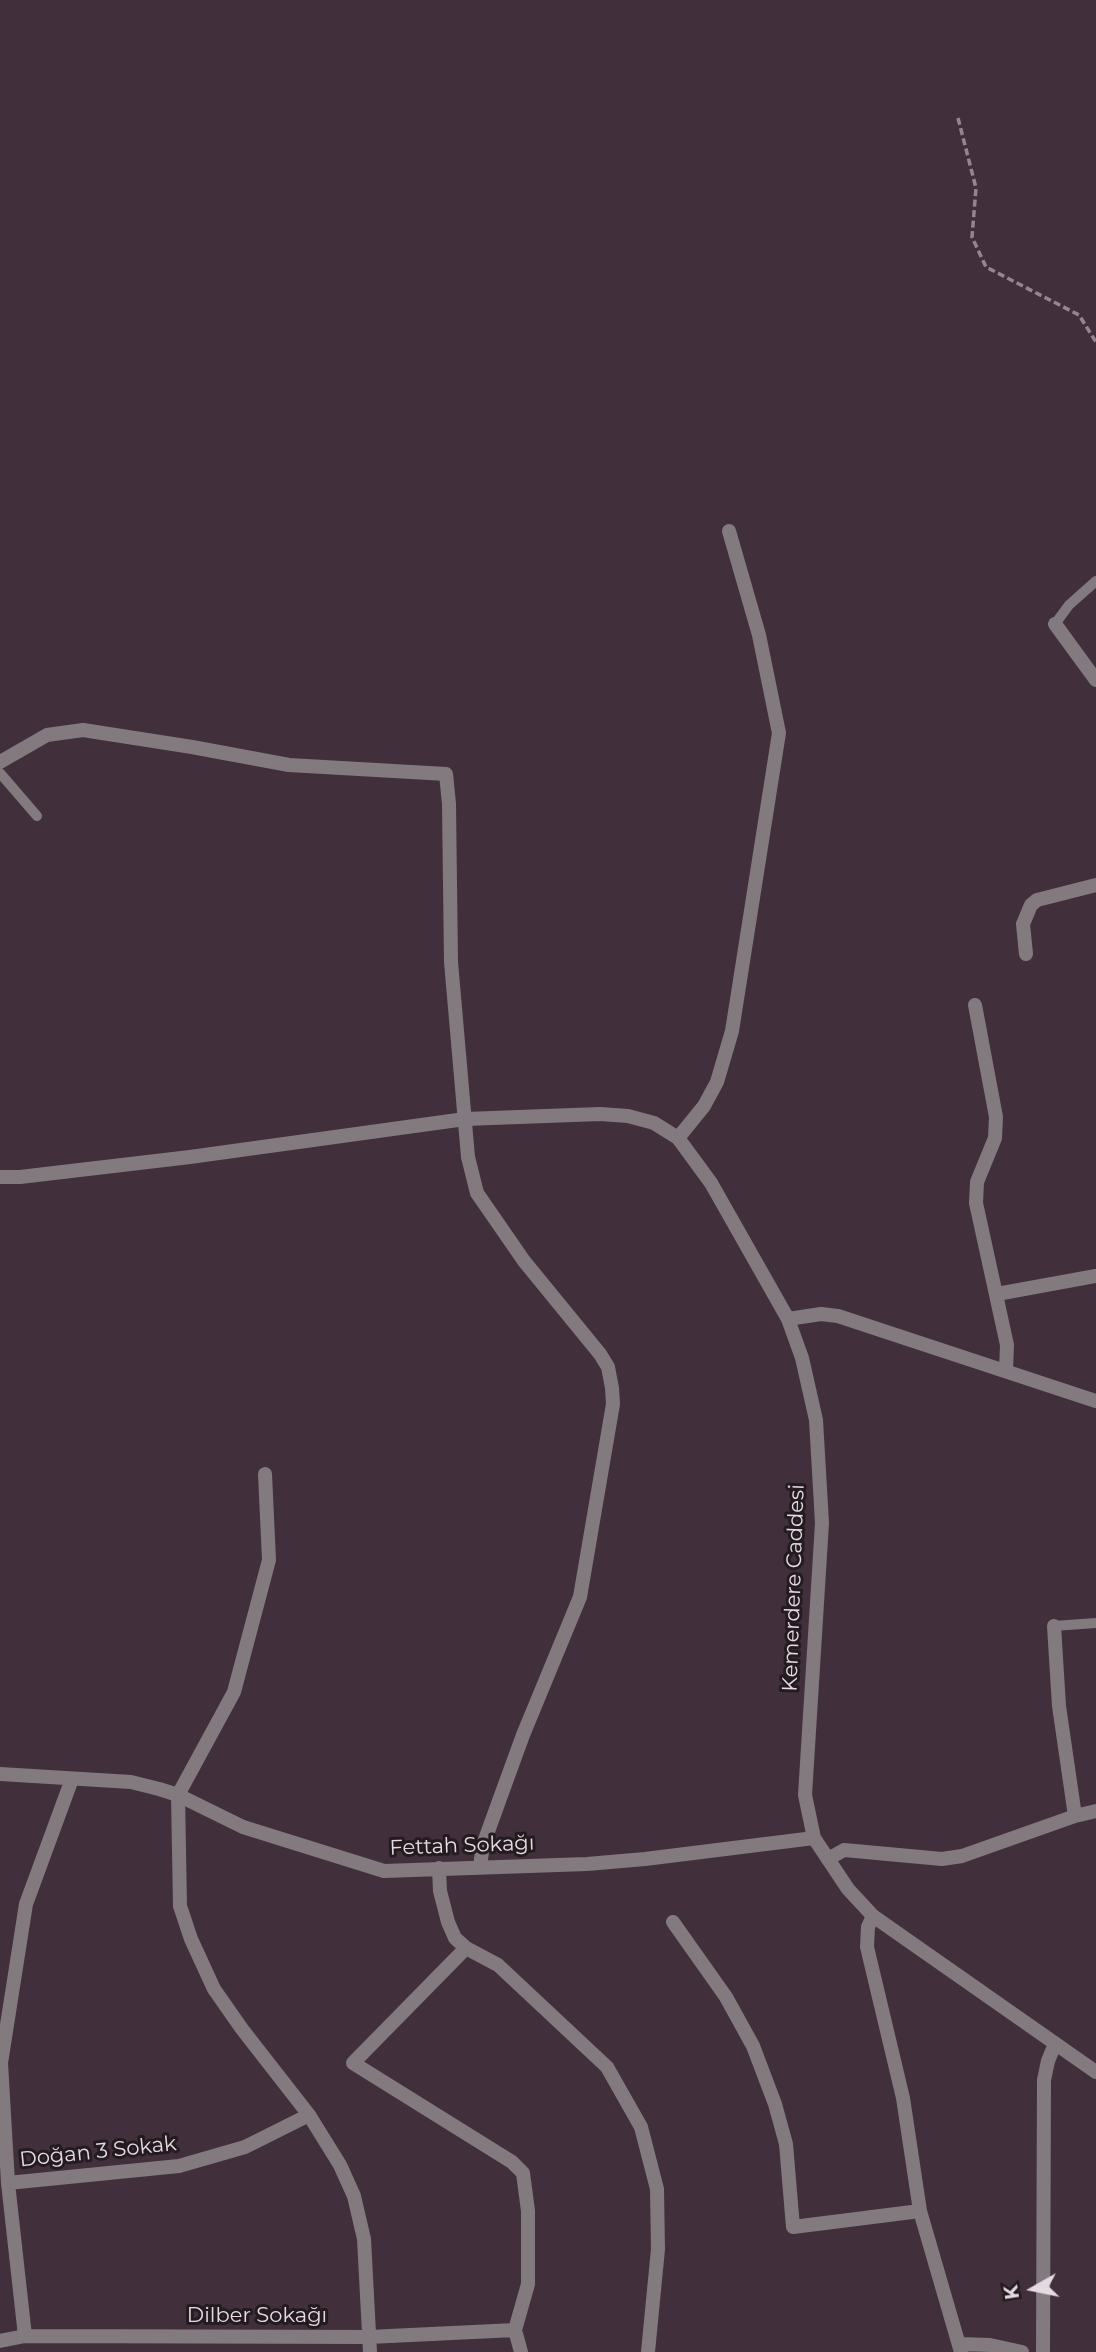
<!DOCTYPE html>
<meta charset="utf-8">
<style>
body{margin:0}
#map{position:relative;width:1096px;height:2352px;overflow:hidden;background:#41303c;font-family:Montserrat,sans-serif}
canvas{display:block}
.north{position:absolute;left:998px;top:2254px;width:70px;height:70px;-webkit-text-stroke:5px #231b20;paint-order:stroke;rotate:261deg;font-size:19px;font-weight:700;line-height:28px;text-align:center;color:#e6dae2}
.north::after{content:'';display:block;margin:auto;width:24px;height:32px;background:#e6dae2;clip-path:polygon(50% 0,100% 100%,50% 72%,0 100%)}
</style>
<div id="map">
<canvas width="1096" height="2352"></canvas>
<div class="north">K</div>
</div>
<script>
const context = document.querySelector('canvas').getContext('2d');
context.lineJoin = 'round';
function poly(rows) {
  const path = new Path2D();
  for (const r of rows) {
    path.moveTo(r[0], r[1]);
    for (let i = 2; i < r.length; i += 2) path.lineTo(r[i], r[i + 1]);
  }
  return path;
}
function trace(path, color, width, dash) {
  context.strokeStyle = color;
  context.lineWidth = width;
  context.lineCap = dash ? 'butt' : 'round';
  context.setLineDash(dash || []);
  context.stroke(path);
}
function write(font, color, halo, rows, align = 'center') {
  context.font = font + ' Montserrat,sans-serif';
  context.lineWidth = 6;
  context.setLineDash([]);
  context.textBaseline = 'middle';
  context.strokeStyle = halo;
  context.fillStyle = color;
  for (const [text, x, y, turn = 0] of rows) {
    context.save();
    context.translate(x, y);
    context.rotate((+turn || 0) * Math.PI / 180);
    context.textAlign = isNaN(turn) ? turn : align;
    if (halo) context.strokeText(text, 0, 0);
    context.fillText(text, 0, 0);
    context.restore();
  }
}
trace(poly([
 [958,118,976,188,972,237,986,267,1079,315,1096,342]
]), '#948690', 3.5, [7, 3.5]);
trace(poly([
 [1055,624,1069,605,1096,581],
 [0,773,37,816],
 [1054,1626,1096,1623]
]), '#837a80', 10);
trace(poly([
 [1055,624,1096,680],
 [0,762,47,735,83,730,192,747,289,765,446,774,449,804,451,962,468,1157,477,1193,524,1261,600,1354,608,1367,612,1388,613,1404,580,1597,523,1735,483,1845,480,1866],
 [1026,954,1023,924,1031,905,1037,900,1096,885],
 [975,1005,996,1117,995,1138,977,1182,976,1203,1007,1345,1006,1370],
 [678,1138,704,1106,717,1082,732,1031,779,733,759,635,729,531],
 [997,1294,1096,1276],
 [788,1319,821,1314,838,1316,1096,1401],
 [265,1474,269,1560,234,1692,178,1795,180,1906,191,1939,214,1989,242,2029,309,2115,340,2165,354,2196,364,2239,370,2352],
 [1054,1626,1059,1706,1075,1816],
 [0,1774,131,1782,159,1789,178,1795,243,1827,384,1871,587,1864,645,1859,814,1838],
 [828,1859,844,1850,942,1859,962,1856,1075,1816,1096,1811],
 [439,1868,440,1891,448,1922,455,1938,466,1948,498,1965,607,2067,641,2127,657,2189,658,2249,648,2352],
 [873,1916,868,1927,867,1947,903,2098,920,2211,961,2352],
 [673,1922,726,1997,753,2046,775,2104,786,2144,793,2227,920,2211],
 [466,1948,353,2063,512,2162,523,2173,528,2211,528,2284,515,2330,521,2352],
 [8,2183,179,2166,245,2147,309,2115],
 [25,2336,8,2183,1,2063,26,1904,72,1779],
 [0,2341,25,2336,369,2337,515,2330],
 [960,2344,990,2345,1022,2352],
 [1043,2352,1044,2080,1048,2061,1055,2044]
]), '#837a80', 14);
trace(poly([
 [0,1177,20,1177,190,1157,465,1119,600,1114,628,1116,654,1123,678,1138,711,1183,788,1319,802,1358,816,1420,822,1523,805,1795,814,1838,848,1889,873,1916,1096,2072]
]), '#837a80', 14);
write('21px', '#e6dae2', '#231b20', [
 ["Kemerdere Caddesi",794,1588,-88],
 ["Fettah Sokağı",462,1846,-2],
 ["Doğan 3 Sokak",98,2152,-6],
 ["Dilber Sokağı",257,2316]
]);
</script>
